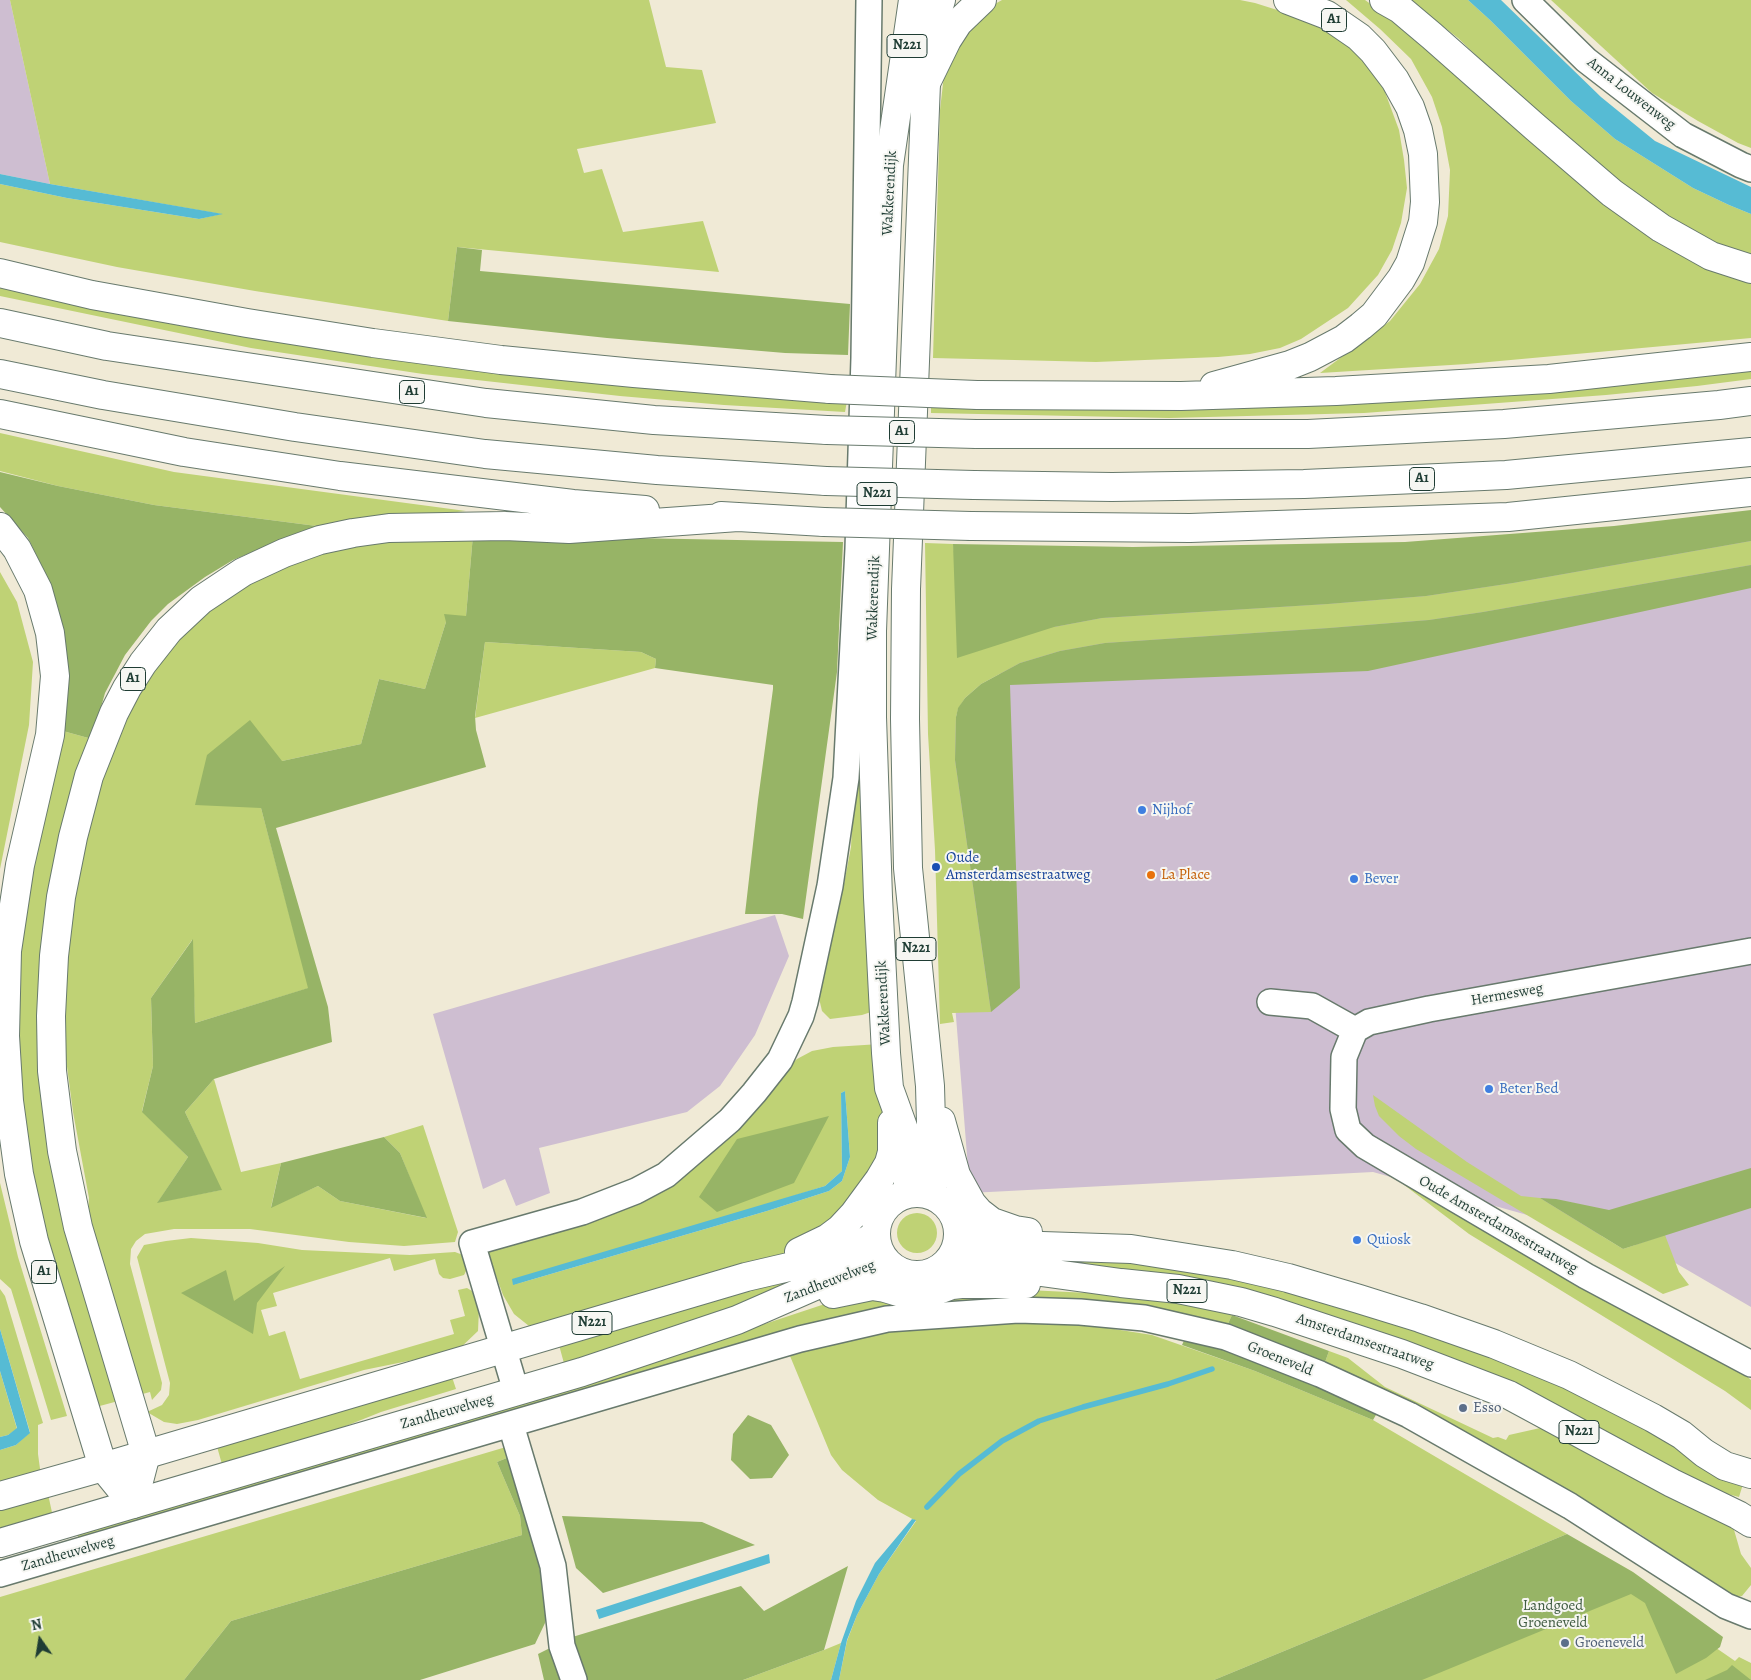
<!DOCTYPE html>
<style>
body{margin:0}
#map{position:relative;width:1751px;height:1680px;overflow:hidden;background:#f0ead6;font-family:Alegreya,serif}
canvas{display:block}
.north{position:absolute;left:15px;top:1615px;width:50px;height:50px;-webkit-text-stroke:4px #f6f6f2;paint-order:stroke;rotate:347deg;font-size:14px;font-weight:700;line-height:20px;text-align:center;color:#1f3d34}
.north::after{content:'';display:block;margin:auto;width:18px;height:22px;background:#1f3d34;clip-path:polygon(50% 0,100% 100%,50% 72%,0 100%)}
</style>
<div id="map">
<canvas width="1751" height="1680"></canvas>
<div class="north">N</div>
</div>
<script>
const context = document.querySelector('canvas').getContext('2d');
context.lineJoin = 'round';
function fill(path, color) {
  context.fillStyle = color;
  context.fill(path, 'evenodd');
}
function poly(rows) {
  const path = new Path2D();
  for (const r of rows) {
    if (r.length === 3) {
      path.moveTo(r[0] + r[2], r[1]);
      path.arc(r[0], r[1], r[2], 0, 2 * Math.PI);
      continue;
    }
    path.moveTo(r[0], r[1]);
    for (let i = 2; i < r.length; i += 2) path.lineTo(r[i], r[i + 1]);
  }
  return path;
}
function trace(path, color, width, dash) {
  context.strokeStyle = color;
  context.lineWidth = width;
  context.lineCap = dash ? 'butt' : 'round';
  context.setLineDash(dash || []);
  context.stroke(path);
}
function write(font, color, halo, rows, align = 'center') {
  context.font = font + ' Alegreya,serif';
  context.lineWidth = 4;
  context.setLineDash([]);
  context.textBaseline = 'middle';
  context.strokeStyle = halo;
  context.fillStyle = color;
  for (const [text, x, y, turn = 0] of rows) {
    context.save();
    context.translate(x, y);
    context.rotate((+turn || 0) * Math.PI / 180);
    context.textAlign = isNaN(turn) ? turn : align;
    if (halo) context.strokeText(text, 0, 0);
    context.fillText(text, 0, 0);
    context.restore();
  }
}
fill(poly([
 [0,0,10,0,50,184,0,174],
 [1751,525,1751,1307,1653,1250,1373,1172,970,1193,934,739,1102,572],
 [775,915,789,956,755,1035,720,1086,687,1112,539,1148,550,1193,516,1206,505,1179,483,1189,433,1014]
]), '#cebed1');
fill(poly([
 [10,0,649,0,666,67,702,70,716,123,577,149,584,173,602,169,623,232,703,221,719,272,457,247,448,321,255,291,117,267,0,242,0,184,67,198,199,219,221,214,50,184],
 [1002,0,1240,0,1255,3,1312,21,1340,37,1358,54,1374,73,1385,92,1399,130,1404,160,1407,188,1401,223,1392,250,1378,275,1348,308,1301,339,1280,348,1250,354,1218,357,1096,362,933,358,940,110,944,75,966,29,986,9],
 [1346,0,1365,0,1751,279,1751,338,1467,364,1320,373,1390,321,1420,284,1439,249,1448,216,1450,170,1442,127,1432,97,1411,59,1380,29],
 [1409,0,1468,0,1490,20,1571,101,1615,139,1693,188,1729,205,1751,214,1751,257,1722,246,1673,223,1578,153,1458,38],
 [1551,0,1751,0,1751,148,1738,143,1698,121,1652,93],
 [0,281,847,401,845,412,724,405,620,396,423,374,251,348,0,296],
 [1751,369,1751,379,1697,386,1606,395,1364,413,1169,418,931,413,931,402],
 [0,433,174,472,466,511,385,520,332,528,154,505,58,486,0,471],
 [473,535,466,616,446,622,425,689,379,679,361,744,282,761,261,808,309,988,195,1023,192,940,151,998,153,1066,142,1111,188,1157,158,1202,221,1190,185,1112,214,1079,241,1172,281,1163,271,1207,318,1186,340,1201,426,1218,400,1153,384,1137,423,1125,458,1232,455,1242,404,1246,349,1242,250,1229,174,1229,145,1234,136,1241,131,1249,130,1264,162,1383,161,1390,152,1400,150,1392,135,1396,87,1224,89,1198,73,1112,64,1044,65,987,74,890,99,785,114,740,170,639,257,572,358,544],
 [1751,541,1751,565,1483,612,1429,620,1329,628,1105,643,1060,651,1020,663,981,684,965,698,958,709,956,717,955,760,991,1012,952,1013,954,1022,940,1024,935,850,928,734,925,543,953,544,955,559,1054,627,1102,618,1328,604,1426,596,1513,583],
 [0,572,17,602,33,662,29,725,0,869],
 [485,642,641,652,656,659,655,668,475,718],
 [859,679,869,782,862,834,865,920,877,1010,862,1015,830,1019,822,1011,818,994,844,884,851,847],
 [63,731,92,739,46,989,122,1400,96,1407,39,1210,20,1115,15,1046,22,941,32,829],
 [880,1044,885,1147,861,1193,811,1241,775,1258,539,1325,529,1326,514,1314,503,1295,486,1248,680,1178,713,1152,738,1127,781,1073,797,1059,812,1051,833,1047],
 [845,1091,850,1157,842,1181,829,1191,767,1211,513,1285,825,1186,842,1171,841,1093],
 [1373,1095,1467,1162,1521,1196,1540,1198,1623,1249,1665,1235,1679,1272,1689,1285,1663,1294,1552,1230,1416,1149,1399,1136,1379,1116,1375,1106],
 [1387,1172,1734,1364,1751,1380,1751,1410,1725,1391,1469,1234],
 [0,1183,18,1257,67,1416,51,1420,11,1289,0,1279],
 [917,1233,20],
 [191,1238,258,1243,302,1250,410,1255,455,1252,463,1255,467,1269,464,1275,450,1279,443,1278,439,1274,435,1259,394,1271,390,1258,273,1293,277,1306,261,1310,269,1336,285,1331,300,1379,454,1334,450,1320,465,1316,458,1290,467,1288,472,1291,479,1309,478,1331,457,1351,364,1370,198,1420,177,1424,164,1422,147,1412,162,1405,169,1395,170,1383,137,1257,144,1245,166,1241],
 [1035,1253,1128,1259,1273,1284,1495,1355,1632,1419,1743,1484,1739,1497,1708,1489,1361,1331,1034,1266],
 [802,1270,807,1283,565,1367,559,1345],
 [0,1289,5,1296,43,1423,38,1425,38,1454,41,1476,0,1488,0,1450,16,1445,30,1432,0,1329],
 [1007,1289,1130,1295,1205,1304,1232,1315,1225,1330,901,1313,80,1543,76,1530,629,1369,858,1293],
 [998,1321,1095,1326,1152,1335,1255,1371,1373,1420,1567,1534,1214,1680,839,1680,847,1641,857,1615,879,1574,916,1521,878,1500,842,1470,831,1455,790,1356,851,1338,897,1329],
 [1329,1351,1348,1358,1385,1387,1493,1438,1498,1437,1506,1440,1509,1435,1549,1426,1732,1523,1741,1554,1751,1568,1751,1585,1742,1596,1730,1598,1640,1534,1507,1459,1323,1368],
 [0,1371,17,1429,8,1435,0,1437],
 [451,1374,456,1389,381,1412,306,1442,223,1468,216,1443],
 [506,1447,514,1455,497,1462,520,1516,522,1535,231,1621,184,1680,0,1680,0,1597],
 [48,1494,53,1517,0,1532,0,1508],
 [1560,1540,1735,1661,1739,1657,1751,1663,1751,1680,1241,1680],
 [841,1643,831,1680,743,1680,824,1650]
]), '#bfd275');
fill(poly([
 [457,247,482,250,480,271,850,304,848,355,785,353,607,338,448,321],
 [0,472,58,486,154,505,332,528,267,546,233,560,205,577,168,604,151,621,125,655,105,693,92,739,63,731,54,602,43,569,28,538,0,507],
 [1751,510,1751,541,1513,583,1426,596,1328,604,1102,618,1054,627,957,658,953,544,1133,547,1405,542,1614,526],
 [473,535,843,542,837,672,803,919,782,914,745,914,758,800,773,689,773,685,655,668,656,659,641,652,485,642,475,716,476,730,486,767,276,828,328,1007,332,1042,254,1066,214,1079,185,1112,222,1190,157,1203,188,1157,142,1112,153,1066,151,998,193,939,195,1023,308,988,261,808,195,805,207,755,250,720,282,761,361,744,379,679,425,689,446,622,444,614,466,616],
 [1751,565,1751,588,1368,671,1010,685,1020,988,991,1012,955,760,956,717,958,708,965,698,981,684,1020,663,1060,651,1105,643,1329,628,1429,620,1483,612],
 [829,1116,794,1183,717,1212,699,1197,737,1139],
 [384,1137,400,1153,427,1218,340,1201,318,1186,271,1208,281,1163],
 [1751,1168,1751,1208,1623,1249,1540,1198,1556,1199,1609,1210],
 [285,1266,257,1303,253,1334,181,1293,226,1270,234,1301],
 [1232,1315,1329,1351,1323,1368,1225,1330],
 [1187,1334,1380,1408,1373,1420,1255,1371,1182,1345],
 [748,1415,771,1425,789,1455,772,1478,750,1479,731,1460,733,1434],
 [514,1455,548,1606,545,1623,535,1644,420,1680,184,1680,231,1621,522,1535,520,1516,497,1462],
 [562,1516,702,1522,755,1545,603,1593,576,1568],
 [1567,1534,1633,1572,1723,1637,1720,1647,1706,1658,1676,1674,1645,1603,1631,1594,1422,1680,1214,1680],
 [848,1566,824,1650,743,1680,584,1680,569,1638,741,1586,764,1611],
 [556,1645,567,1680,544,1680,538,1654],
 [1732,1665,1751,1680,1705,1680,1727,1670]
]), '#97b466');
fill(poly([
 [1468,0,1501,0,1601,97,1655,141,1751,187,1751,214,1729,205,1693,188,1615,139,1571,101,1490,20],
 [0,174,50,184,223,214,199,219,67,198,0,184],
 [845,1091,850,1157,842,1181,829,1191,767,1211,513,1285,512,1279,825,1186,842,1171,841,1093],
 [0,1329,30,1433,16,1445,0,1450,0,1437,8,1435,17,1428,0,1371],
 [912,1519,916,1520,879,1574,857,1615,847,1640,839,1680,831,1680,841,1643,856,1601,875,1563],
 [769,1554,770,1563,599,1619,596,1610]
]), '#56bbd4');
trace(poly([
 [927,1507,959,1474,1002,1441,1039,1421,1083,1407,1168,1384,1212,1369]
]), '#56bbd4', 5.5);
const minor = poly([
 [1525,0,1586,60,1683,135,1741,165,1751,169],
 [1270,1002,1312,1006,1355,1030,1369,1022,1429,1009,1751,951],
 [1355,1030,1344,1057,1343,1109,1348,1130,1365,1146,1586,1276,1751,1364],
 [516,1391,472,1243,582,1212,636,1191,666,1175,730,1120,754,1093,780,1060,801,1016,805,1002,830,886,846,778,858,549,864,358,869,0],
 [511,1425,553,1566,562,1646,574,1680],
 [0,1574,800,1339,887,1319,1018,1310,1080,1312,1144,1318,1226,1337,1320,1374,1409,1415,1570,1506,1726,1606,1751,1616]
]);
const major = poly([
 [941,1121,956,1175,972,1204,979,1212,992,1222,1015,1230,1028,1232],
 [917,1234,41],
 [906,1194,908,1184,907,1138,889,1088,886,1053,878,897,872,717,872,631,889,165,913,0],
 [933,1196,930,1086,908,868,905,719,906,589,926,83,937,13,941,0],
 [959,1230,964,1234,987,1241,1013,1245,1131,1249,1232,1265,1288,1278,1359,1299,1420,1318,1494,1344,1569,1375,1653,1418,1682,1435,1704,1453,1725,1466,1751,1474],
 [799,1252,828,1238,840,1229,854,1214,879,1180,889,1163,892,1152,892,1123],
 [947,1262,963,1260,978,1261,1012,1268,1121,1283,1178,1289,1241,1302,1275,1312,1402,1354,1509,1395,1672,1483,1738,1515,1751,1523],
 [833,1294,872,1286,885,1288,905,1294,917,1295,928,1294,952,1285,961,1284,1026,1284],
 [0,1496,103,1467,746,1277,823,1259,856,1247,876,1235],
 [0,1543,582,1372,737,1320,833,1278,877,1263,887,1262]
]);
const highway = poly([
 [1384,0,1400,9,1432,36,1535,127,1612,193,1661,228,1711,256,1751,269],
 [926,83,947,40,958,23,982,0],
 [0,273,92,295,247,323,373,343,501,360,634,373,830,389],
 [0,323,107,346,486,403,654,420,827,430],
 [0,374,103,395,295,427,485,454,657,470,826,481],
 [1214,386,1290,365,1310,357,1344,339,1361,326,1374,315,1401,279,1410,263,1423,222,1425,202,1423,154,1418,130,1410,107,1395,80,1373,51,1359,37,1327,15,1288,0],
 [977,395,1181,396,1336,391,1549,379,1751,357],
 [0,414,184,452,340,476,573,504,645,510],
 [976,434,1308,434,1504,424,1719,405,1751,401],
 [974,485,1112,487,1304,484,1506,475,1751,452],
 [721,516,824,522],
 [971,526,1190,528,1508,517,1751,492],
 [0,527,17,549,38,590,50,633,55,676,50,735,20,865,7,951,5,1036,9,1101,19,1174,34,1241,103,1467,133,1504],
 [133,1504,146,1454,78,1227,62,1151,52,1071,51,1016,54,956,61,897,73,837,89,776,114,713,127,688,143,663,169,630,201,600,243,572,284,553,320,540,353,533,389,528,505,526,569,529,738,517]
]);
trace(minor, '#687a6d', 28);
trace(major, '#687a6d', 30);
trace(highway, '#687a6d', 30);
trace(minor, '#fff', 25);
trace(major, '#fff', 28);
trace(highway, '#fff', 28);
const highwayBridge = poly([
 [830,389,977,395],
 [827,430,976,434],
 [826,481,974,485],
 [824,522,971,526]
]);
trace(highwayBridge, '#687a6d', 30, []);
trace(highwayBridge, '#fff', 28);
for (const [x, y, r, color] of [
 [1142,810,5,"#3f7fe0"],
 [936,867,5,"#1a4fb4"],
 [1151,875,5,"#e8710a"],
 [1354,879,5,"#3f7fe0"],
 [1489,1089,5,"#3f7fe0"],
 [1357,1240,5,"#3f7fe0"],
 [1463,1408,5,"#5c6f8a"],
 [1565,1643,5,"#5c6f8a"]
]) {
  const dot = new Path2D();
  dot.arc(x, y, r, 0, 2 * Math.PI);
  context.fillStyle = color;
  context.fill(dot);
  trace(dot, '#f6f6f2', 2);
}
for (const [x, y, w] of [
 [1334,20,25],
 [907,46,40],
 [412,392,25],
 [902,432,25],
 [1422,479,25],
 [877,494,40],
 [133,679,25],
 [916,949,40],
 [44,1272,25],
 [1187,1291,40],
 [592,1323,40],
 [1579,1432,40]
]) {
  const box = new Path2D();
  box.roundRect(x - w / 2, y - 11.5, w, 23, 4);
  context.fillStyle = '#f6f6f2';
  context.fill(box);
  trace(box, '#1f3d34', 1);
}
write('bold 14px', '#1f3d34', null, [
 ["A1",1334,20],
 ["N221",907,46],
 ["A1",412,392],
 ["A1",902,432],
 ["A1",1422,479],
 ["N221",877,494],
 ["A1",133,679],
 ["N221",916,949],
 ["A1",44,1272],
 ["N221",1187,1291],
 ["N221",592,1323],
 ["N221",1579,1432]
]);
write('15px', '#1f3d34', '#f6f6f2', [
 ["Anna Louwenweg",1631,94,38],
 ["Wakkerendijk",890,193,-87],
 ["Wakkerendijk",874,598,-88],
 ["Hermesweg",1507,995,-10],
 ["Wakkerendijk",884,1003,-93],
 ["Oude Amsterdamsestraatweg",1498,1225,30],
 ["Zandheuvelweg",830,1282,-21],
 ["Amsterdamsestraatweg",1365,1342,19],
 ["Groeneveld",1280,1359,22],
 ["Zandheuvelweg",447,1412,-16],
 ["Zandheuvelweg",68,1554,-16]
]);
write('15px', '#366cbe', '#f6f6f2', [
 ["Nijhof",1152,810],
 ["Bever",1364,879],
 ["Beter Bed",1499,1089],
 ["Quiosk",1367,1240]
], 'left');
write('15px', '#164399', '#f6f6f2', [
 ["Oude",946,858],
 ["Amsterdamsestraatweg",946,875]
], 'left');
write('15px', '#c56008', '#f6f6f2', [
 ["La Place",1161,875]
], 'left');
write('15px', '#4e5e75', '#f6f6f2', [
 ["Esso",1473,1408],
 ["Groeneveld",1575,1643]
], 'left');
write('15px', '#3f5b41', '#f6f6f2', [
 ["Landgoed",1553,1606],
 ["Groeneveld",1553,1623]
]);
</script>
